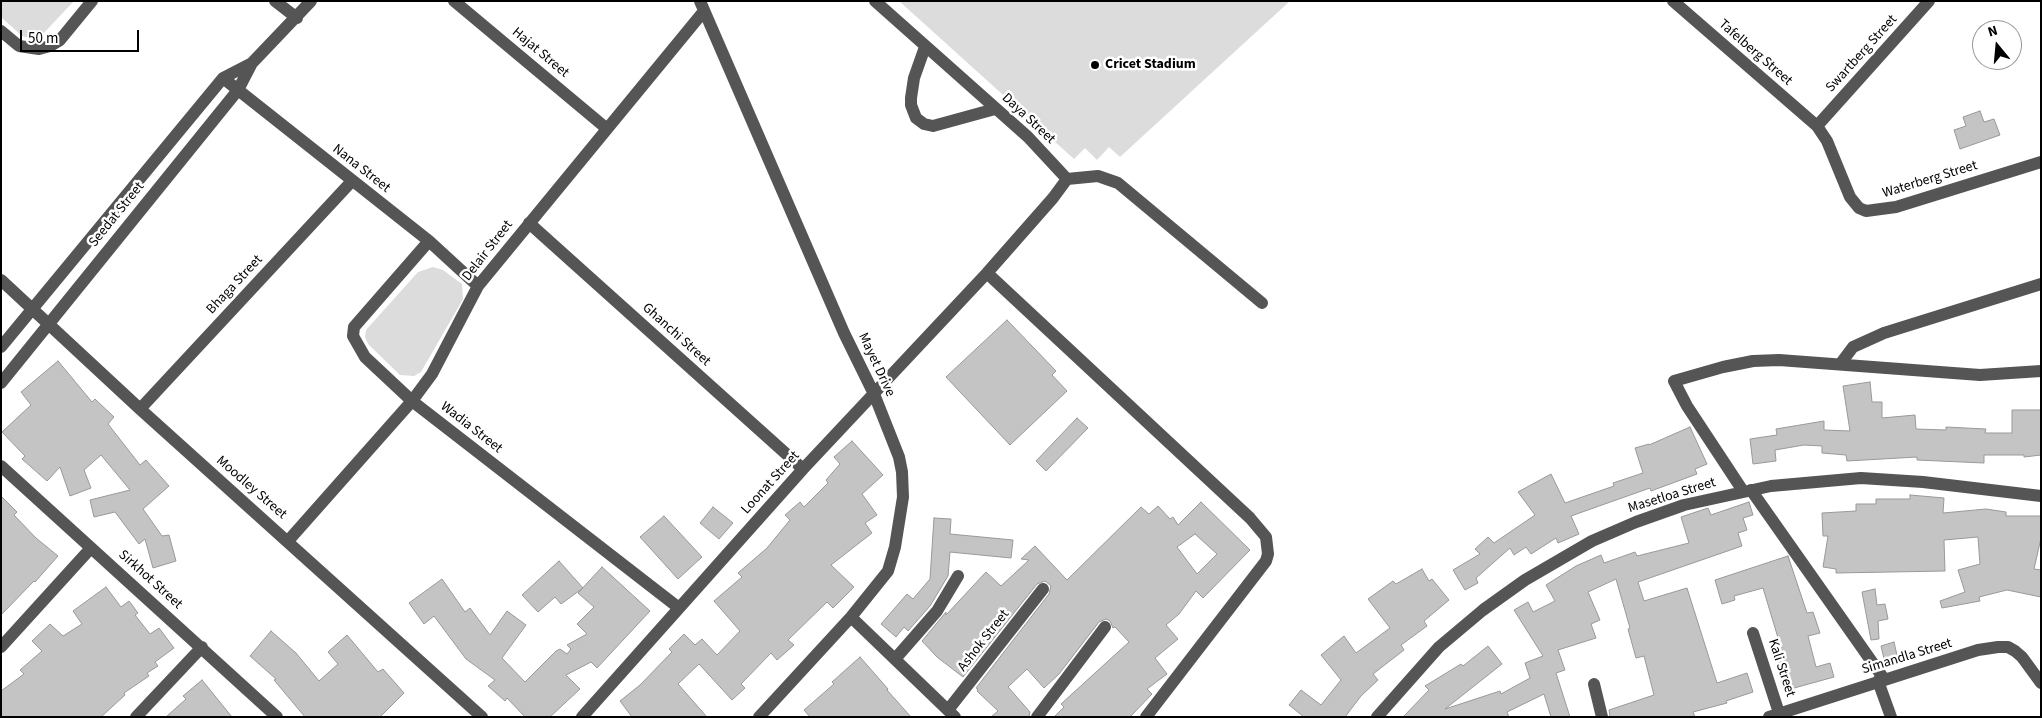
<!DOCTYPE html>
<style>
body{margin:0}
#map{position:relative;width:2042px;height:718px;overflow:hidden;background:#fff;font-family:"Source Sans 3",sans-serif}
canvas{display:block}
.frame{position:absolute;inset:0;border:2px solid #000;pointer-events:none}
.north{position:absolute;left:1972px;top:20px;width:50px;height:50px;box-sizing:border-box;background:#fff;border:1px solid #999;border-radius:50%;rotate:343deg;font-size:14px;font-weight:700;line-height:20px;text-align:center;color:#000}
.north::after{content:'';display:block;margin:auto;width:18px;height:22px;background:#000;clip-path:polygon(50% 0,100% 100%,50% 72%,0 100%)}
.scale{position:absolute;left:20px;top:30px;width:119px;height:22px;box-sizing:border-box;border:2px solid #000;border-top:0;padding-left:6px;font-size:15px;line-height:18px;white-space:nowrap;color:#000;-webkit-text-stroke:4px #fff;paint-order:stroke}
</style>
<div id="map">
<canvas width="2042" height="718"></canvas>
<div class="frame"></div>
<div class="north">N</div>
<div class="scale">50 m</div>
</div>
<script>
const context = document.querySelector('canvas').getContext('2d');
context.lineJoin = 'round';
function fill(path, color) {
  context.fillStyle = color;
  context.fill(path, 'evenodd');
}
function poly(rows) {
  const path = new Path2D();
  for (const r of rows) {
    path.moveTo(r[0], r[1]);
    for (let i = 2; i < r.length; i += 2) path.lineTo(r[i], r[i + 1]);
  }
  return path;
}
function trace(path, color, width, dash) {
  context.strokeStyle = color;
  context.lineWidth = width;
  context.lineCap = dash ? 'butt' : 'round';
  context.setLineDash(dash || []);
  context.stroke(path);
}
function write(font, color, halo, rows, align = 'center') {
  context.font = font + ' "Source Sans 3",sans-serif';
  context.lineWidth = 5;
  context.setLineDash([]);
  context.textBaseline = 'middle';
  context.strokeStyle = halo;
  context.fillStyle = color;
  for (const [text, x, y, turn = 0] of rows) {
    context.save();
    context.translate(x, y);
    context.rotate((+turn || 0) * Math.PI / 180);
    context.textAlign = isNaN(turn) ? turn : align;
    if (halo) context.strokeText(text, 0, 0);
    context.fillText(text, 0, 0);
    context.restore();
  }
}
fill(poly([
 [1,1,74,1,41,36,30,38,22,36,1,17],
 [899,1,1290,1,1120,157,1109,147,1097,160,1085,148,1074,159],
 [433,267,443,270,462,284,463,299,421,372,414,376,400,375,368,344,365,337,366,330,418,272]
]), '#dcdcdc');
const building = poly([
 [1980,111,1984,122,1994,119,2000,135,1960,149,1954,130,1966,126,1963,117,1980,111],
 [1007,320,1056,371,1052,375,1067,391,1010,445,946,377,1007,320],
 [58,361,92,402,95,399,114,417,108,424,140,465,146,460,169,486,143,509,162,536,169,535,176,561,153,568,145,539,139,544,115,512,94,517,90,500,130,490,101,455,84,470,91,488,70,496,60,467,47,481,22,459,25,456,2,432,31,405,21,392,58,361],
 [1870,382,1872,402,1882,402,1882,418,1915,415,1916,429,1946,430,1946,427,1986,429,1985,433,2012,433,2012,410,2041,410,2041,455,2024,457,2024,455,1984,455,1984,463,1917,460,1917,457,1847,461,1846,455,1822,453,1822,446,1804,445,1775,450,1776,461,1753,464,1750,439,1777,435,1776,429,1824,421,1824,430,1850,431,1843,386,1870,382],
 [1077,418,1088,428,1046,471,1036,461,1077,418],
 [1690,427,1707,464,1695,469,1697,474,1651,491,1650,488,1571,516,1579,534,1558,543,1556,538,1531,554,1526,547,1514,555,1510,548,1476,578,1478,583,1465,590,1453,570,1480,554,1475,549,1488,537,1494,543,1535,515,1518,492,1551,474,1565,503,1614,486,1613,483,1643,473,1635,448,1649,444,1649,445,1690,427],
 [852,441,883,475,862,494,877,515,865,523,872,533,831,565,854,587,833,608,827,602,788,640,794,645,777,660,771,653,741,684,745,688,732,700,699,664,678,684,707,717,632,717,620,701,640,685,672,652,669,649,684,634,695,645,702,639,717,655,740,631,714,601,742,577,738,573,767,548,790,520,785,515,800,502,804,507,828,483,826,480,840,464,834,457,852,441],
 [1910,495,1944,498,1943,513,1986,509,2006,512,2006,516,2041,516,2041,538,2034,569,2041,570,2041,597,2007,590,1979,597,1980,601,1942,608,1940,601,1965,592,1958,570,1980,564,1978,537,1944,540,1945,571,1836,573,1836,569,1823,567,1828,536,1823,536,1822,513,1856,511,1856,504,1876,504,1876,499,1910,499,1910,495],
 [1,496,17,512,14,515,36,538,58,556,35,582,34,581,1,615,1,496],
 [1201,502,1250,550,1203,598,1196,591,1179,614,1166,625,1178,639,1155,658,1167,674,1147,689,1152,694,1130,717,1054,717,1064,707,1061,704,1129,642,1115,627,1113,628,1110,621,1106,619,1099,622,1059,674,1044,688,1027,669,1008,687,1030,712,1029,717,991,717,998,711,977,691,978,689,976,688,1049,594,1051,586,1045,581,1037,584,963,677,937,657,922,641,946,612,946,615,986,572,1001,586,1029,560,1021,559,1035,546,1067,580,1141,507,1149,514,1158,506,1170,519,1173,517,1178,525,1201,502],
 [1195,534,1217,554,1197,574,1177,547,1195,534],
 [1749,502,1753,515,1743,518,1747,530,1738,533,1742,546,1638,582,1644,601,1687,588,1717,683,1747,673,1753,692,1726,701,1727,703,1693,712,1695,717,1610,717,1609,710,1654,695,1644,656,1636,658,1628,629,1630,628,1616,579,1588,592,1600,620,1591,624,1596,638,1558,650,1565,670,1556,673,1570,717,1551,717,1544,694,1507,712,1509,717,1403,717,1429,690,1425,686,1461,664,1463,666,1488,646,1502,664,1445,709,1500,691,1501,694,1530,678,1525,663,1543,656,1514,610,1528,602,1533,612,1555,601,1546,585,1576,566,1601,555,1604,563,1635,552,1637,556,1689,543,1681,517,1708,508,1711,515,1749,502],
 [713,507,733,523,719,539,700,523,713,507],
 [664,516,702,557,678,579,640,537,664,516],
 [934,518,951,519,950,534,1013,540,1011,558,950,552,948,576,930,606,908,631,904,627,896,637,881,624,907,594,913,599,930,579,934,518],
 [1788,556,1807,613,1813,612,1820,633,1808,636,1816,667,1830,663,1834,677,1787,690,1779,662,1785,661,1763,588,1734,596,1735,600,1722,604,1715,580,1788,556],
 [559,561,583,588,561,604,555,597,538,612,522,595,559,561],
 [602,567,650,611,597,668,591,662,566,675,580,689,550,717,525,717,507,698,505,701,488,686,495,680,466,659,434,616,424,624,409,603,442,579,465,612,470,608,490,635,507,611,526,625,502,658,525,682,556,651,560,649,567,654,571,649,567,645,587,634,577,624,594,607,578,593,602,567],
 [1422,569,1429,581,1432,579,1449,600,1424,621,1427,626,1401,645,1404,650,1373,674,1378,680,1361,696,1345,717,1304,717,1289,705,1301,690,1321,705,1341,680,1321,655,1344,636,1356,653,1390,628,1368,599,1393,581,1396,584,1422,569],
 [106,587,121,607,129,601,138,613,135,615,150,634,159,628,174,648,155,662,158,666,147,673,149,676,124,693,125,695,101,717,1,717,1,691,24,674,20,670,42,651,32,641,50,624,63,636,82,624,73,611,106,587],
 [1875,589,1877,605,1885,604,1888,619,1878,621,1879,639,1871,640,1862,592,1875,589],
 [271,631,296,653,319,681,338,664,328,652,347,635,378,672,383,669,404,693,380,717,305,717,274,680,276,679,250,656,271,631],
 [1894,642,1899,664,1886,667,1881,646,1894,642],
 [860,657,888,689,887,690,911,717,810,717,804,710,834,684,832,682,860,657],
 [202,680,232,717,166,717,186,699,183,696,202,680]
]);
fill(building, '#c4c4c4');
trace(building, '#999', 1);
trace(poly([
 [275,1,297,18],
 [454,1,606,128],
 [700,1,844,333,874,394,899,457,902,472,903,497,895,547,888,571,851,617,759,717],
 [875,1,1028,137,1067,179],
 [1673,1,1817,126,1827,141,1850,197,1859,208,1866,211,1896,207,2041,162],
 [1,31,19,46,39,49,50,46,60,40,92,1],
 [925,47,914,78,911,98,911,105,916,118,924,124,933,126,995,109],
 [223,78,429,241,478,286],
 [1817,126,1929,1],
 [1067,179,1098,176,1118,183,1262,303],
 [529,223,803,469],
 [429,241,354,327,353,336,365,357,412,401,679,608],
 [987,273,1250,518,1266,537,1268,554,1266,561,1146,717],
 [1,280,140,409,482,717],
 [1,347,223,78,252,63,311,1],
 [1841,363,1853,347,1884,333,2041,284],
 [1,383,238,90,252,63],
 [140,409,352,181],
 [1,466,277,717],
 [1751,490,1884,679],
 [1743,491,1687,406,1674,381,1723,367,1753,361,1779,360,1980,375,2041,371],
 [288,541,412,401,432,374,478,286,704,11],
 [851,617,955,717],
 [1753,633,1779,713],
 [1,647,91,548],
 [895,659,937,611,958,576],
 [1878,681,1891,717],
 [1594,684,1602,717],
 [948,710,1043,589],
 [136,717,202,647],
 [582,717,803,469,987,273,1053,198,1067,179],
 [1037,717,1105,627],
 [1377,717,1439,647,1483,610,1525,580,1592,541,1636,522,1684,505,1771,486,1861,478,1923,482,2041,496],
 [1769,717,1978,650,1998,647,2008,647,2015,651,2022,657,2041,683]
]), '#555', 12);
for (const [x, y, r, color] of [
 [1095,65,5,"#000"]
]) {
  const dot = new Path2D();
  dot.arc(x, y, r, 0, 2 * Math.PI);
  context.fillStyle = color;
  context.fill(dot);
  trace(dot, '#fff', 2);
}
write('14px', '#000', '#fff', [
 ["Hajat Street",540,53,40],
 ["Tafelberg Street",1755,53,41],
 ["Swartberg Street",1862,54,-48],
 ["Daya Street",1028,119,43],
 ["Nana Street",361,169,38],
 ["Waterberg Street",1930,180,-17],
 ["Seedat Street",117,215,-51],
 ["Delair Street",488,251,-52],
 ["Bhaga Street",235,285,-47],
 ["Ghanchi Street",676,335,42],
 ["Mayet Drive",876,365,65],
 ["Wadia Street",471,428,38],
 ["Loonat Street",771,483,-48],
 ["Moodley Street",251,488,41],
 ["Masetloa Street",1672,496,-17],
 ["Sirkhot Street",150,580,42],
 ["Ashok Street",984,641,-52],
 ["Simandla Street",1907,657,-17],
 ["Kali Street",1781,668,72]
]);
write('bold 14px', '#000', '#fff', [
 ["Cricet Stadium",1105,65]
], 'left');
</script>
